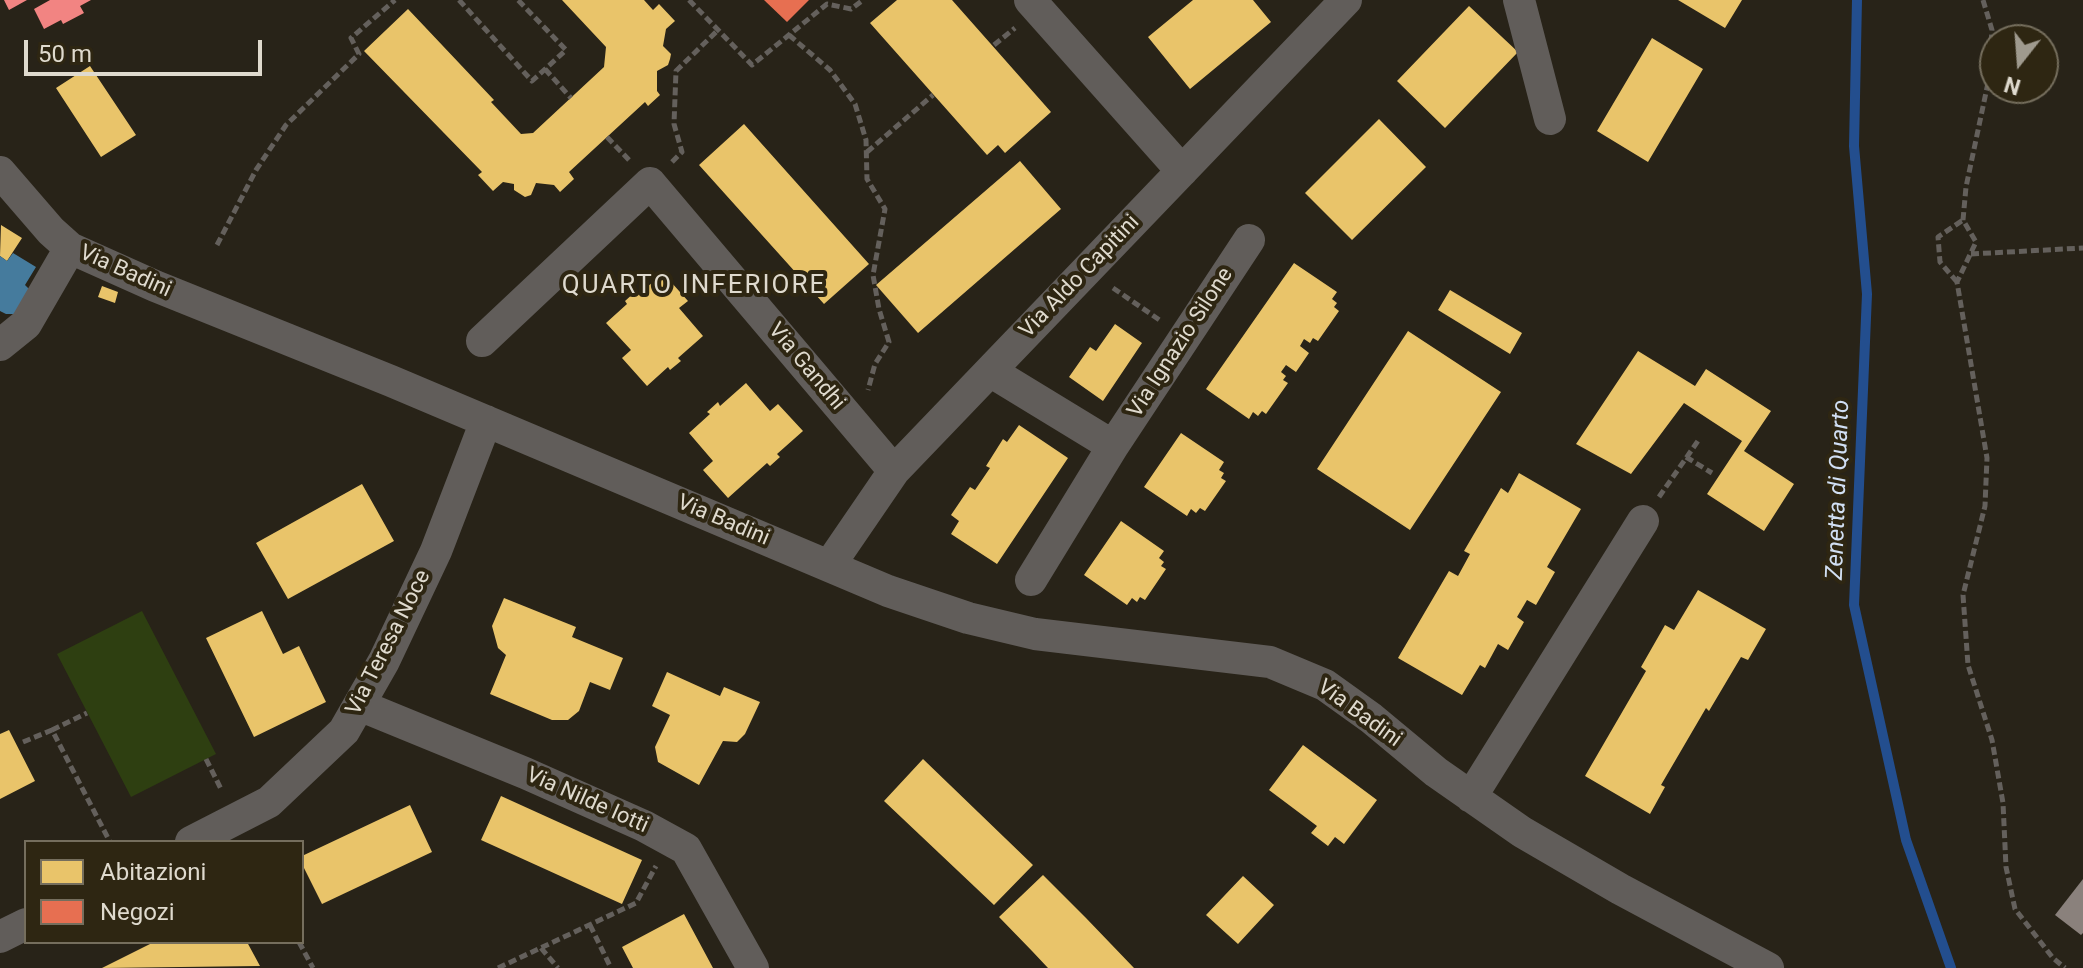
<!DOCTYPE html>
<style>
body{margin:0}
#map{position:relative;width:2083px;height:968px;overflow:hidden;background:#282318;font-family:Roboto,sans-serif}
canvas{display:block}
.legend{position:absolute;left:24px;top:840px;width:280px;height:104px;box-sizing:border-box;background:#2e2612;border:2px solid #756e5d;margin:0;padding:10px 14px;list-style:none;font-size:24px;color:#dfdace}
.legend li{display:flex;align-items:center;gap:16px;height:40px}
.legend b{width:40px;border:2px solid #756e5d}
.north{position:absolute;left:1979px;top:24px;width:80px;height:80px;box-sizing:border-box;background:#2e2612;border:2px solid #756e5d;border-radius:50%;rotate:197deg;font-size:22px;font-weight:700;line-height:32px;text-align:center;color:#dfdace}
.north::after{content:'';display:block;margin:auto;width:28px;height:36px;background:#9f9a8e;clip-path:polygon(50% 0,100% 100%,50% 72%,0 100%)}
.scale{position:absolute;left:24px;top:40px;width:238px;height:36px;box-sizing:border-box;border:4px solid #dfdace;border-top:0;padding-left:10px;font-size:24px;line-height:28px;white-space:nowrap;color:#dfdace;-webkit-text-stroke:6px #2e2612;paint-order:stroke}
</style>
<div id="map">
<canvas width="2083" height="968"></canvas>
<ul class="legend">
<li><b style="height:22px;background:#e9c46a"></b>Abitazioni</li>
<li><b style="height:22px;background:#e76f51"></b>Negozi</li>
</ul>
<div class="north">N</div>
<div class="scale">50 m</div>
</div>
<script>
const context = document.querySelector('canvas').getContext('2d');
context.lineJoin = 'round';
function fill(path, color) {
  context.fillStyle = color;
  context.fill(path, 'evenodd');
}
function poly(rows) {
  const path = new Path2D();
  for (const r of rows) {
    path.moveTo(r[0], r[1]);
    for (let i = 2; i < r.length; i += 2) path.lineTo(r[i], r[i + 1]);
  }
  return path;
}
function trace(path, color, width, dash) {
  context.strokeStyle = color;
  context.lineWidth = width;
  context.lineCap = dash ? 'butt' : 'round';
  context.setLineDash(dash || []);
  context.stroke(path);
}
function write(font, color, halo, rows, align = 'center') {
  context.font = font + ' Roboto,sans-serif';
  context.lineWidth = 8;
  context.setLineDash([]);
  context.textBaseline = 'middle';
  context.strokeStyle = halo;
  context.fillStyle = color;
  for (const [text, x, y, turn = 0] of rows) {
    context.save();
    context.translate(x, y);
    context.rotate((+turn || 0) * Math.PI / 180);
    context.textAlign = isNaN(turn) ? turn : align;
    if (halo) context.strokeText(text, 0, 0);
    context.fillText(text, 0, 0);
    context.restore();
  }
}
fill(poly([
 [142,611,216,754,131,797,57,654]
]), '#2e3f11');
fill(poly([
 [562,0,644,0,653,10,659,4,675,21,666,29,663,46,671,54,670,59,668,65,657,71,657,91,660,95,648,106,645,102,569,172,574,179,560,192,554,185,536,183,531,195,525,197,514,190,514,184,503,182,493,191,478,175,482,172,364,51,408,9,494,100,491,102,521,134,533,133,604,67,606,47],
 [897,0,952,0,1051,112,1005,153,998,145,987,155,870,23],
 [1193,0,1253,0,1271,22,1190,89,1148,37],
 [1678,0,1742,0,1725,28],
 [1469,6,1518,52,1445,128,1397,81],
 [1652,38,1703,69,1648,162,1597,131],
 [90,66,136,135,101,157,56,88],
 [1379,119,1426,167,1352,240,1305,193],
 [744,124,869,264,824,304,699,165],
 [1020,161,1061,209,918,333,876,285],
 [1,225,22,238,7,261,0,256],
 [1294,263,1337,292,1332,299,1337,303,1334,307,1339,311,1318,341,1313,338,1310,343,1304,339,1300,346,1309,353,1296,372,1286,365,1281,372,1286,376,1283,380,1288,383,1266,414,1262,411,1258,416,1253,412,1249,419,1206,389],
 [663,273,688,301,679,308,703,336,678,358,681,361,670,370,668,367,647,386,622,358,631,350,606,323,627,304,625,301,635,292,638,295],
 [102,286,118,292,115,303,98,297],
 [1450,290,1522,333,1510,354,1438,310],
 [1115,324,1142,343,1103,401,1069,377,1090,347,1096,351],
 [1408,331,1501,392,1410,530,1317,469],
 [1638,351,1695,386,1706,369,1771,411,1744,451,1794,484,1764,531,1707,494,1742,441,1684,403,1631,474,1576,444],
 [746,383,770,411,778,404,803,431,777,454,780,457,770,466,767,463,728,498,703,470,713,461,689,433,710,414,707,412,718,402,720,406],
 [1019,425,1068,458,997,564,951,534,959,521,951,515,970,487,975,490,990,468,986,466,1003,439,1007,442],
 [1181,433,1224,462,1219,470,1224,473,1221,478,1226,481,1205,511,1200,508,1196,513,1191,509,1187,516,1144,487],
 [1519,473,1581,509,1547,567,1555,572,1536,605,1527,600,1517,617,1524,622,1508,650,1498,644,1485,668,1480,665,1462,695,1398,658,1449,571,1458,576,1470,554,1464,551,1501,488,1508,493],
 [362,484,394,541,288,599,256,543],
 [1121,521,1164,551,1159,558,1164,562,1161,566,1166,569,1145,600,1140,597,1137,602,1132,598,1127,605,1084,575],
 [1698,590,1766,629,1748,660,1741,657,1709,711,1706,708,1661,785,1665,787,1650,814,1585,776,1646,671,1641,667,1665,625,1674,630],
 [504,598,576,627,572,637,623,658,610,690,590,682,579,711,568,720,552,720,490,694,506,655,498,648,492,626],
 [262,611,283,654,299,646,326,702,254,737,206,638],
 [667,672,720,696,724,687,760,702,745,734,737,742,723,741,699,785,658,762,655,747,670,715,652,706],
 [9,730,35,781,0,799,0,734],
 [1303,745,1377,800,1344,844,1335,837,1328,846,1311,833,1317,826,1269,790],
 [923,759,1033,865,994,905,884,801],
 [501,796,642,860,622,904,481,840],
 [410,805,432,852,322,904,302,864,302,856],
 [1043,875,1086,918,1134,968,1048,968,1032,951,999,917],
 [1243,876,1274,905,1238,944,1206,915],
 [684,914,713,968,633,968,622,947],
 [154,942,247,942,260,966,102,968]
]), '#e9c46a');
fill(poly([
 [764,0,809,0,787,22]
]), '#e76f51');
fill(poly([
 [4,0,27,0,9,10],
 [50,0,91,0,80,6,84,13,63,24,61,20,44,29,34,9]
]), '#f28482');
fill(poly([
 [13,253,36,267,25,285,29,289,17,314,6,314,0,311,0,256,7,261]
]), '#457b9d');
fill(poly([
 [2083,879,2083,933,2081,935,2055,915]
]), '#8a817c');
trace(poly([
 [1857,0,1854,146,1867,294,1854,605,1906,840,1951,968]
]), '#234e8e', 10);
trace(poly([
 [459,0,532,81,566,50,518,0],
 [689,0,752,65,827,4,851,9,863,0],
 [1983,0,1992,30,1988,83,1966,187,1963,220,1976,242,1957,282,1987,458,1985,506,1963,595,1968,665,1992,740,2003,803,2006,867,2015,909,2053,958,2065,968],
 [789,35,830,70,855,104,866,140,867,179,885,209,873,275,879,309,889,342,875,364,868,390],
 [994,45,1015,28],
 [545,69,571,98],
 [607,137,629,160],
 [867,152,933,95],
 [672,162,682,152,674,124,676,71,718,30],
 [217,245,256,170,286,125,359,54,351,38,395,0],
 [1971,254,2083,248],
 [1957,282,1940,262,1938,237,1963,220],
 [1113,288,1161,321],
 [1686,457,1712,473],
 [1659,497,1700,438],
 [52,730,87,713],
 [23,742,52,730,110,842],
 [206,759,222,791],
 [590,925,611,968],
 [299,942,313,968],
 [541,948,558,968],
 [498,968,636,903,656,866]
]), '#64605c', 5, [8, 4]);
trace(poly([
 [1030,0,1182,171],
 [1519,0,1550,119],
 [0,172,51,231,70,248,155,286,391,381,888,591,968,618,1035,634,1270,662,1325,685,1371,718,1436,772,1522,832,1620,889,1768,968],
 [482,341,650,183,894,471],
 [0,345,26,324,70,248],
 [990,371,1113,446],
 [829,566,894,471,1346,0],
 [1031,580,1113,446,1249,240],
 [359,705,525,773,644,826,686,849,753,968],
 [1471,797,1643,521],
 [191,842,269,802,344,731,384,661,436,551,486,421],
 [0,937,26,924]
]), '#615d5a', 32);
write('22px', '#dfdace', '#2e2612', [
 ["Via Badini",125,272,24],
 ["Via Aldo Capitini",1080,277,-46],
 ["Via Ignazio Silone",1181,343,-57],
 ["Via Gandhi",806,367,50],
 ["Via Badini",723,521,23],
 ["Via Teresa Noce",389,643,-63],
 ["Via Badini",1359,714,36],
 ["Via Nilde Iotti",587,801,24]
]);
write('italic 24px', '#d1dff3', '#2e2612', [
 ["Zenetta di Quarto",1839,490,-88]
]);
context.letterSpacing = '2px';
write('26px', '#dfdace', '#2e2612', [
 ["QUARTO INFERIORE",694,286]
]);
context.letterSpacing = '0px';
</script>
